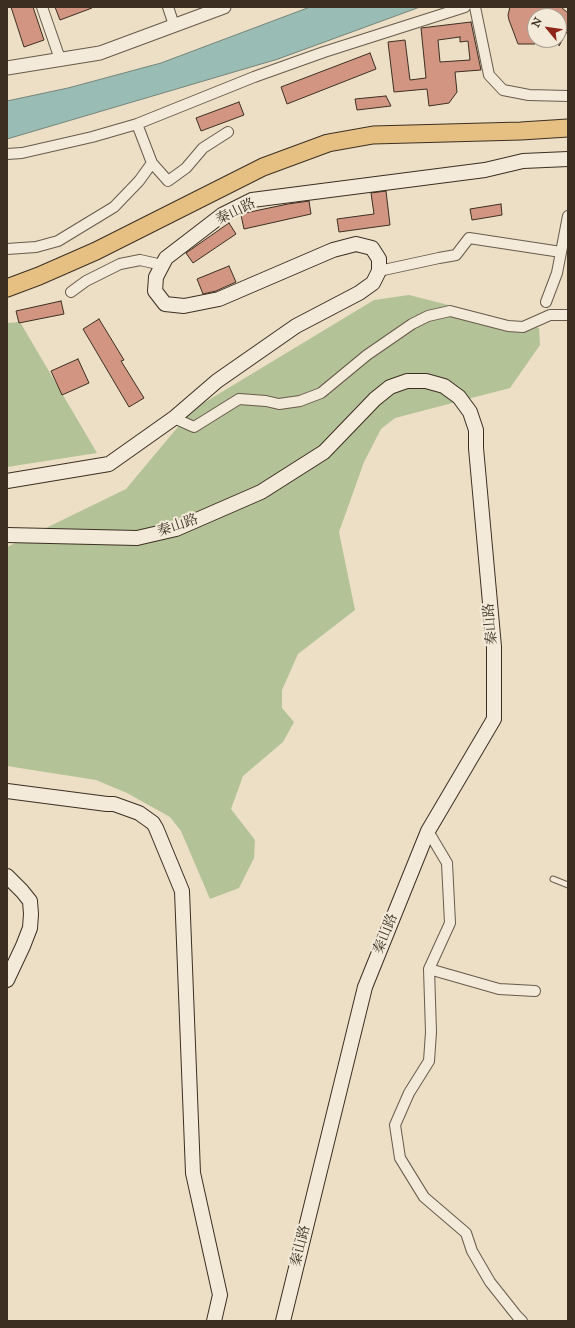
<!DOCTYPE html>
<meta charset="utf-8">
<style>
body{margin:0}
#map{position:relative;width:575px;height:1328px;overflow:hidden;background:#ecdfc5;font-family:"IM FELL Great Primer",serif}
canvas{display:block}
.frame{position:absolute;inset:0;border:8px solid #3c2f22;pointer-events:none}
.north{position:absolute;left:527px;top:8px;width:40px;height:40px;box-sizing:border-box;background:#f3ead9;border:1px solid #aa9f90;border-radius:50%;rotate:299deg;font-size:11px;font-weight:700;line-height:16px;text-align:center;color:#3c2f22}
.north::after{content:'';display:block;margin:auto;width:14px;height:18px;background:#8f2418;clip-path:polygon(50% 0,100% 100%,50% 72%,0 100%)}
</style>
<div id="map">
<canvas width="575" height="1328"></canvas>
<div class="frame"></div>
<div class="north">N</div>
</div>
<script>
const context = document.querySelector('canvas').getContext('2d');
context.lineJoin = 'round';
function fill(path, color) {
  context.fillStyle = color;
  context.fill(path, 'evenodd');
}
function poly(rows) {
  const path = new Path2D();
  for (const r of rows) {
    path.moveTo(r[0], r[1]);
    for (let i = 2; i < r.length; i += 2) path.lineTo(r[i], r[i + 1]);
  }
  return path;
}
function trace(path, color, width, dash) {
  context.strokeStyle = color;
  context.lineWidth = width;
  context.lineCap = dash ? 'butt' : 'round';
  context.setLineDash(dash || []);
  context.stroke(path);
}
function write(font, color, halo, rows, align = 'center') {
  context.font = font + ' "IM FELL Great Primer","Noto Serif SC",serif';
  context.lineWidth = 4;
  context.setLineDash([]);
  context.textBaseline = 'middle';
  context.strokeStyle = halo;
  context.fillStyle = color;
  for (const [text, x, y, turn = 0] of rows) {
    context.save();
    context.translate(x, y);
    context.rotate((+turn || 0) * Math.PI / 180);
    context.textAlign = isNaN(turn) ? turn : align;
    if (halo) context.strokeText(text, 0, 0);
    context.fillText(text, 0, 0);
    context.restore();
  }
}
fill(poly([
 [409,295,539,328,540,345,510,388,395,418,381,429,364,462,339,532,355,610,298,654,282,690,282,708,294,722,283,742,243,776,231,809,255,840,254,858,239,888,210,899,181,831,170,817,127,793,96,780,7,766,7,547,126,489,192,410,374,300],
 [20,322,97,453,7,467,7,323]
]), '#b4c297');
const water = poly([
 [310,7,420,7,278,59,7,139,7,101,68,88,161,63,310,7]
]);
fill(water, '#99bcb5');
trace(water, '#74847a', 1);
const building = poly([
 [11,7,33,7,44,40,24,47,11,7],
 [55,7,92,7,92,8,60,20,55,7],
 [510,7,561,7,568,13,568,30,559,46,559,16,535,16,535,44,518,44,509,20,508,15,510,7],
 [471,22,481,70,455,72,457,92,449,103,429,106,427,89,394,92,388,42,405,40,410,80,426,78,421,28,471,22],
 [460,37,460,42,468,41,470,60,440,62,438,40,460,37],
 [370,53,376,69,287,104,281,87,370,53],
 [386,96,391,106,357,110,355,99,386,96],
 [239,102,244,115,201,131,196,118,239,102],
 [386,191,390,225,339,232,337,219,374,214,371,193,386,191],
 [309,201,311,214,244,229,241,215,245,213,288,204,309,201],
 [501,204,502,215,472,220,470,209,501,204],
 [229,223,236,234,193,263,186,253,229,223],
 [229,266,236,282,216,291,203,294,197,279,229,266],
 [61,301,64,314,19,323,16,311,61,301],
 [99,319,124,360,121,361,144,398,129,407,83,329,99,319],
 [78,359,89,383,62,395,51,371,78,359]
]);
fill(building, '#d19582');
trace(building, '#3c2f22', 1);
const service = poly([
 [553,879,568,885]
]);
const minor = poly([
 [42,7,60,59],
 [168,7,174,25],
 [475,7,489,75,503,90,529,95,568,96],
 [7,154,22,153,92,137,137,124,254,77,324,52,465,7],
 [152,163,168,181,186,168,203,148,228,132],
 [7,249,36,247,58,241,114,207,139,181,152,163,137,124],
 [379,271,439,258,456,255,469,238,561,252],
 [71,292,86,281,120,264,140,260,162,265],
 [546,302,557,273,568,216],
 [174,418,194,427,239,399,266,401,279,404,300,401,321,393,367,355,412,324,428,316,450,311,508,326,523,327,550,315,568,315],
 [428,831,447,863,450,923,429,969,431,1032,429,1061,409,1093,395,1125,400,1158,424,1197,466,1233,472,1251,490,1282,517,1316,522,1321],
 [429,969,499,989,535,991]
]);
const tertiary = poly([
 [7,68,100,53,224,7]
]);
const secondary = poly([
 [7,481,109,464,174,418,217,381,296,326,359,293,373,283,379,271,379,259,372,248,356,244,333,250,219,299,184,306,165,304,155,291,156,277,166,258,222,215,252,200,485,170,523,161,568,159],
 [7,535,137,538,176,529,261,492,324,452,375,399,390,387,407,381,426,381,444,386,459,397,470,412,476,430,476,448,494,647,494,719,428,831,365,987,283,1321],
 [7,791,107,804,114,804,139,813,153,823,156,828,182,891,193,1173,220,1295,214,1321],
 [7,876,22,891,30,901,31,914,30,928,23,946,7,980]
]);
const trunk = poly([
 [7,288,39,276,96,251,263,167,328,143,373,135,521,131,568,128]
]);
trace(service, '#685b4b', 7);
trace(minor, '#685b4b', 12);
trace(tertiary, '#685b4b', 15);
trace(secondary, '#3c2f22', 16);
trace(trunk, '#3c2f22', 19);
trace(service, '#f3ead9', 5);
trace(minor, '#f3ead9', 10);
trace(tertiary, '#f3ead9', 13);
trace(secondary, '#f3ead9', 14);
trace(trunk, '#e6c082', 17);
write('14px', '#3c2f22', '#f3ead9', [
 ["秦山路",236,212,-26],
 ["秦山路",178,526,-19],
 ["秦山路",491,624,-95],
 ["秦山路",386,934,-68],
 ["秦山路",301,1246,-76]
]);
</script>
